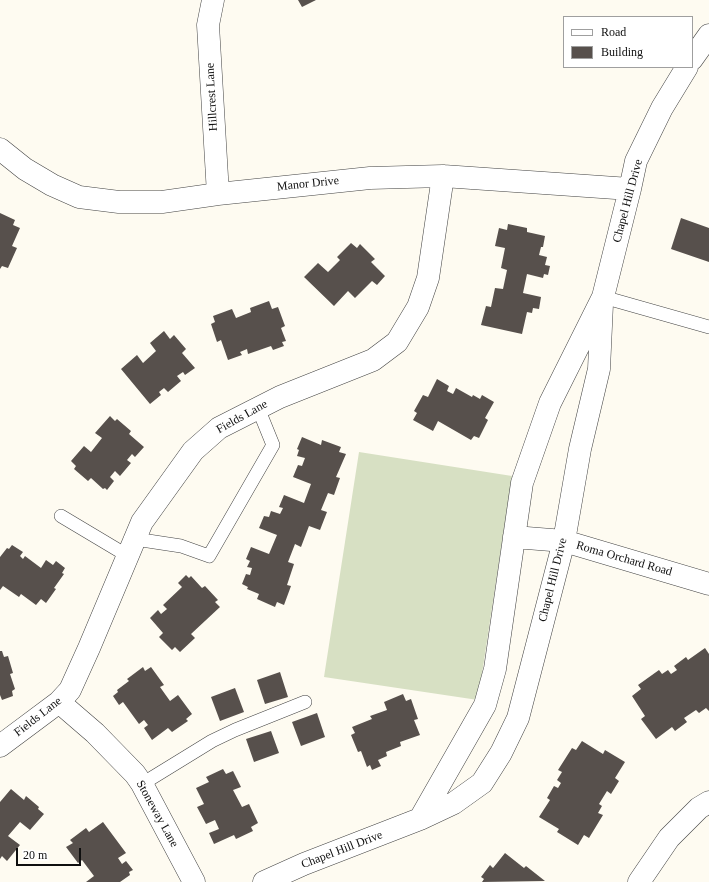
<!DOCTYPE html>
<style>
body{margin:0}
#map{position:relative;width:709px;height:882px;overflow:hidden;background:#fefbf1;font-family:Georgia,serif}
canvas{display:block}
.legend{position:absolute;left:563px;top:16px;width:130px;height:52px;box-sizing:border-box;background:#fff;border:1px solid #9f9f9f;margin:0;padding:5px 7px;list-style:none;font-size:12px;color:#0f0f0f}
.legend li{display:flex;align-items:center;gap:8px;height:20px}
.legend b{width:20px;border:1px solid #9f9f9f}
.scale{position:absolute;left:16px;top:848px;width:65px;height:18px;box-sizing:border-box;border:2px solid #0f0f0f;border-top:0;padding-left:5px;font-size:12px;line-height:14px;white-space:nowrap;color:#0f0f0f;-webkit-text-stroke:3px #fff;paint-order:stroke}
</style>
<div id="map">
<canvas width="709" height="882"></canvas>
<ul class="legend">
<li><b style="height:5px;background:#fff"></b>Road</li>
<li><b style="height:11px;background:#57504c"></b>Building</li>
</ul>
<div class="scale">20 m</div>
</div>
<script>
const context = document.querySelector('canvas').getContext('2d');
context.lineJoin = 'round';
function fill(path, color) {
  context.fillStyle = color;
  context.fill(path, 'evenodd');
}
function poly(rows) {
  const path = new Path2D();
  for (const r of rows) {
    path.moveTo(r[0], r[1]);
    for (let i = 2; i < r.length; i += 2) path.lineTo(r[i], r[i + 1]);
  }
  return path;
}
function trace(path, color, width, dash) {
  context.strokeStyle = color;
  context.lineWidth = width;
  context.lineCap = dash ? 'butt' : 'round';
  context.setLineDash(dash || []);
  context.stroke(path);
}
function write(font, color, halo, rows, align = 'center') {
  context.font = font + ' Georgia,serif';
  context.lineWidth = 4;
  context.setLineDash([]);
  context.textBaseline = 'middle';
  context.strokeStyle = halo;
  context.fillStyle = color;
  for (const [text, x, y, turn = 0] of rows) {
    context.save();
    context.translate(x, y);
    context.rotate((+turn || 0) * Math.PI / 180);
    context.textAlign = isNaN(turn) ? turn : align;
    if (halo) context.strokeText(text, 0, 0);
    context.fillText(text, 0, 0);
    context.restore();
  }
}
fill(poly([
 [359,452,512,476,478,700,324,677]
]), '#d7e0c3');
fill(poly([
 [298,0,316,0,302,7],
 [0,213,15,220,13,225,20,228,12,246,17,248,8,268,2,266,0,269],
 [681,218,709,228,709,262,671,249],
 [508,224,527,228,527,232,545,236,543,247,541,247,539,255,547,257,545,265,550,266,548,275,544,274,543,278,527,274,523,293,541,297,539,309,533,308,532,313,527,312,522,334,481,325,486,306,491,307,495,288,503,289,507,270,501,268,505,248,495,246,499,228,507,230],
 [351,243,357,248,360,244,375,259,371,262,385,276,377,285,372,281,355,298,348,291,334,306,304,277,318,263,328,272,340,260,337,257],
 [269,301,272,309,278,307,285,326,281,328,286,341,282,342,284,346,273,350,271,346,248,354,247,349,240,352,242,355,228,360,221,340,217,342,211,324,215,322,213,316,232,309,236,318,251,312,250,308],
 [164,331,170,339,174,335,186,349,182,353,195,368,185,375,183,372,177,376,181,381,168,392,164,388,159,392,161,395,150,404,121,369,137,355,143,363,156,351,150,343],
 [437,379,449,386,447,391,453,394,456,388,472,397,473,395,480,399,482,395,494,402,485,418,488,420,479,438,474,436,471,440,438,421,433,431,413,420,417,413,414,411,423,395,428,397],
 [110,416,115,421,117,419,131,431,129,434,144,447,135,457,132,454,127,460,131,463,120,476,115,471,110,477,114,481,107,490,105,488,103,489,91,478,88,481,74,469,76,466,71,461,84,446,91,452,102,438,95,433],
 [302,437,321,445,322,440,341,447,339,452,346,454,336,477,340,478,334,495,328,493,321,510,327,512,320,530,309,526,301,547,295,544,288,562,294,564,287,585,291,586,284,605,277,602,275,607,257,599,259,594,247,589,248,587,242,584,246,574,250,575,252,568,247,567,250,561,246,559,251,547,269,554,277,535,259,528,264,516,269,517,271,511,280,514,283,508,279,507,284,495,304,503,311,484,293,477,298,465,302,466,305,458,297,456,299,450,297,449],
 [12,545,23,552,20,556,23,559,25,556,41,568,46,560,53,565,56,561,65,568,62,573,64,574,54,588,56,589,46,603,41,599,36,605,21,594,19,597,3,586,0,590,0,557,7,548,9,549],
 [186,575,189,578,191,576,202,588,205,586,218,600,215,602,220,607,191,634,195,638,180,652,175,647,172,650,159,637,163,633,150,618,158,610,161,614,167,609,163,605,182,587,178,583],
 [705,648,709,654,709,711,706,708,699,713,696,710,684,718,687,722,675,731,672,727,656,739,641,719,645,716,632,696,641,689,638,685,659,670,662,674,668,670,671,674,677,670,674,666,686,657,688,660],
 [0,651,2,651,4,657,8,656,13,673,10,674,15,689,12,691,13,696,2,700,0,695],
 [143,667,145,671,151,667,164,685,160,687,170,701,178,695,192,714,186,719,188,721,172,732,168,728,152,740,144,728,148,725,144,720,139,724,123,702,119,705,113,696,118,692,117,690,129,681,127,679],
 [280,672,288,697,265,704,257,680],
 [235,688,244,712,220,721,211,697],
 [403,694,406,701,411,699,418,719,414,720,420,735,400,742,401,746,386,752,387,756,378,760,381,766,372,770,370,765,367,767,361,751,358,752,351,735,355,733,352,727,372,719,370,716,387,710,384,702],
 [317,713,325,737,301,746,292,722],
 [271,731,279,753,254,762,246,739],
 [582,741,603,754,605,750,625,762,615,778,619,781,611,794,607,791,599,804,602,806,598,813,603,815,589,838,584,835,578,845,557,832,559,829,539,817,550,800,547,798,554,786,558,788,561,783,557,780,562,772,558,770,572,748,576,750],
 [223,769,226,774,233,771,241,787,233,790,242,807,249,804,258,823,251,827,253,831,236,839,234,835,214,844,209,833,219,829,215,820,206,824,197,807,204,804,196,788,209,782,206,777],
 [11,789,24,800,26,796,39,807,38,809,44,814,30,830,20,822,8,836,20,845,7,861,2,856,0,859,0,802],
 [103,822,126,853,118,858,122,864,126,861,133,870,129,872,130,875,120,882,86,882,94,876,82,860,78,863,66,847,73,843,70,840,86,828,89,832],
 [505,853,524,868,526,866,545,881,482,882,484,879,481,877,490,865,493,868]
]), '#57504c');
const service = poly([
 [603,297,709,327],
 [61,516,128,556],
 [135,539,181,546,209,556,273,445,258,408],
 [142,784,212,741,235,730,305,702]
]);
const minor = poly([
 [213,0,208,25,218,194],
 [692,59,709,35],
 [0,149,25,169,52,185,79,197,119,202,162,202,218,194,370,178,443,176,630,189],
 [514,537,564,541,709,584],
 [59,702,95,733,135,774,142,784,194,882],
 [0,746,59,702,70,690,89,648,142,522,193,451,219,428,280,397,373,360,397,342,418,307,428,278,443,176],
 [420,819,485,705,495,669,522,483,550,403,603,297,630,189,636,161,662,108,687,67],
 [264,882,304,864,420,819,454,803,482,783,501,753,518,718,564,541,580,449,599,369,602,304],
 [639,882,669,838,699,808,709,802]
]);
trace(service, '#424242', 14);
trace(minor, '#424242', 23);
trace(service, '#fff', 13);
trace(minor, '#fff', 22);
write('12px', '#0f0f0f', '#fff', [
 ["Hillcrest Lane",212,97,-93],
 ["Manor Drive",308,184,-6],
 ["Chapel Hill Drive",628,201,-75],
 ["Fields Lane",242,417,-29],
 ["Roma Orchard Road",624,559,16],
 ["Chapel Hill Drive",553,580,-76],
 ["Fields Lane",38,717,-38],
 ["Stoneway Lane",157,814,61],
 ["Chapel Hill Drive",342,850,-21]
]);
</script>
